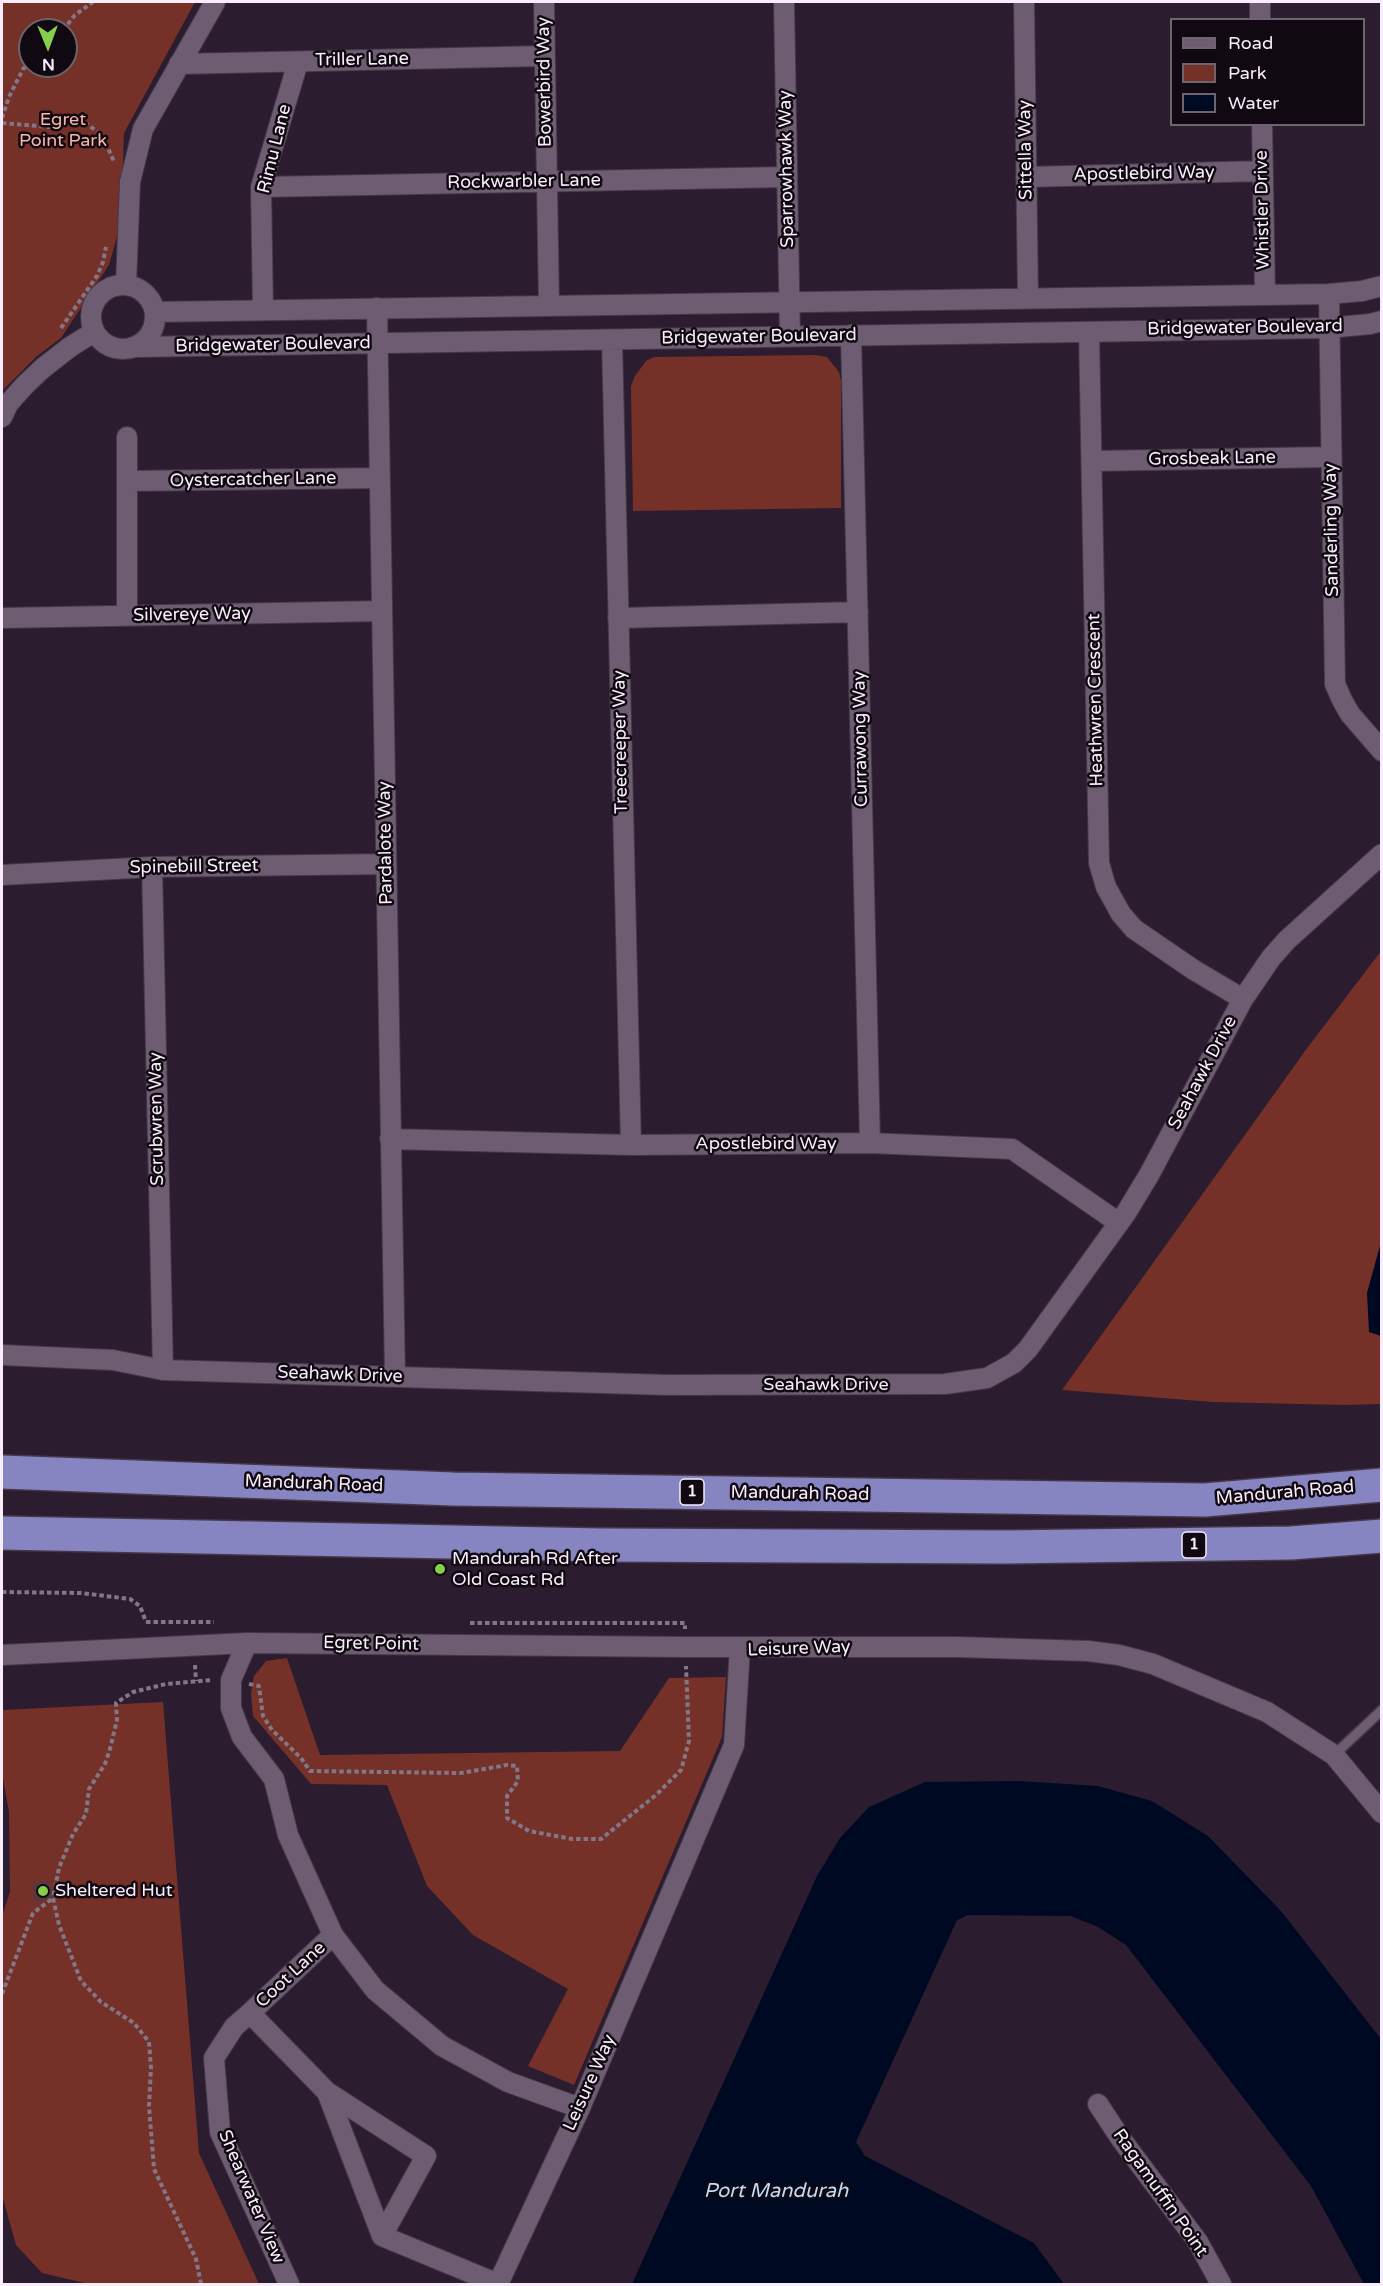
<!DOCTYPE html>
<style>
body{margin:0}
#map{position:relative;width:1383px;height:2286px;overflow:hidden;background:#2b1c2f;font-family:"Varela Round",sans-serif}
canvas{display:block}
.frame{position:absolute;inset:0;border:3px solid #f8edfa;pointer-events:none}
.legend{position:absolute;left:1170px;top:18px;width:195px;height:108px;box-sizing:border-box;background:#100911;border:2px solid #6d646e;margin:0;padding:8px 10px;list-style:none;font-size:18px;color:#f8edfa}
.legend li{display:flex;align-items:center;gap:12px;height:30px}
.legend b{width:30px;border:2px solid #6d646e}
.north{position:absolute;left:18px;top:18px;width:60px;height:60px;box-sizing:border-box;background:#100911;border:2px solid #6d646e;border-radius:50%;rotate:179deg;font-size:16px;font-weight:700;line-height:24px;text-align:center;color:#f8edfa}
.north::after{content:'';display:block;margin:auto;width:21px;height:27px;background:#86cf4b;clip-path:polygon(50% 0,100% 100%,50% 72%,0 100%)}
</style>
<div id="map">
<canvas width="1383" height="2286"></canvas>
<div class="frame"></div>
<ul class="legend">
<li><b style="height:8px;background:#6e5c72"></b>Road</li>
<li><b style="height:16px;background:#753128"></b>Park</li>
<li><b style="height:16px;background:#000922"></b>Water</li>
</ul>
<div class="north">N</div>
</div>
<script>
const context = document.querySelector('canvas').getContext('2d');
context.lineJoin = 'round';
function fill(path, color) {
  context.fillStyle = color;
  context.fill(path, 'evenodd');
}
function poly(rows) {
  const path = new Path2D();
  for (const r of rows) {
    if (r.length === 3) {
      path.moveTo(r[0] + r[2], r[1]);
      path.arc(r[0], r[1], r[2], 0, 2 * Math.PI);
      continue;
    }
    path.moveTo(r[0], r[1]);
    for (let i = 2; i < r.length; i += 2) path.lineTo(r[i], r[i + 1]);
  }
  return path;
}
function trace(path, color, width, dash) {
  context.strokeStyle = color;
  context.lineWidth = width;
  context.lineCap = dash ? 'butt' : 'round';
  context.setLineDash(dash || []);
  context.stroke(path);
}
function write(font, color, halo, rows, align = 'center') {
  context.font = font + ' "Varela Round",sans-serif';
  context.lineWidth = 5;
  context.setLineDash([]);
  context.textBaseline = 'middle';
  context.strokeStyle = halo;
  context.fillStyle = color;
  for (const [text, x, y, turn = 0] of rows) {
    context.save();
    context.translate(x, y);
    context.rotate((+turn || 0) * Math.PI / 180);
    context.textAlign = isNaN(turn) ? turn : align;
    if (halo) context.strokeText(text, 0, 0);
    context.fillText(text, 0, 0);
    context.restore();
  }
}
fill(poly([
 [2,2,195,2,124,133,121,222,109,265,61,338,37,356,2,391],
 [30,30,66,30,66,66,30,66],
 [816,355,827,357,839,372,841,381,841,508,633,511,631,386,635,376,646,361,654,357],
 [1381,951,1381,1404,1345,1405,1212,1402,1062,1390,1305,1051],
 [287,1658,320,1755,620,1751,669,1678,726,1677,722,1737,574,2085,528,2066,568,1989,473,1935,427,1886,387,1785,311,1784,253,1716,251,1694,254,1676,266,1661],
 [163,1702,199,2153,259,2284,89,2284,42,2273,16,2245,2,2195,2,1916,10,1892,9,1812,2,1773,2,1710]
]), '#753128');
fill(poly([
 [1381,1242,1381,1336,1369,1332,1367,1293],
 [1018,1781,1098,1786,1152,1801,1208,1836,1281,1911,1381,2039,1381,2284,1364,2284,1311,2186,1126,1945,1098,1927,1071,1916,968,1915,957,1920,856,2142,865,2156,1034,2243,1064,2284,632,2284,817,1876,840,1838,869,1807,925,1782]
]), '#000922');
fill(poly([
 [49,1881,53,1898,36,1902,32,1884]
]), '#543943');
const lane = poly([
 [1334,1755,1382,1710]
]);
const street = poly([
 [544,2,549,306],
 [784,2,790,337],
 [1024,2,1028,298],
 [1260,2,1260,20],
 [179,64,545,56],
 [1262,124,1265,295],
 [1026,177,1263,171],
 [261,187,787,177],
 [123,317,32],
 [126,285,130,182,143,129,215,2],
 [1329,294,1335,684,1342,700,1350,714,1382,751],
 [377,308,395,1377],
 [263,310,261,187,298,62],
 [155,312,1329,294,1362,291,1382,286],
 [1089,332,1099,863,1106,887,1121,914,1134,929,1194,970,1243,999],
 [851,335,870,1143],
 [612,340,631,1145],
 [136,347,1328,328,1370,324,1382,321],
 [2,417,8,404,25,385,43,368,70,347,94,332],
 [127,437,127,616],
 [1092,461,1331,457],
 [127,481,380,478],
 [2,618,382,611],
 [618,618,858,612],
 [152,867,163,1370],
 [2,875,152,867,386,864],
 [390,1139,631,1145,870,1143,1012,1149,1119,1223],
 [2,1355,113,1360,163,1370,669,1385,945,1384,987,1378,1014,1363,1028,1349,1126,1213,1149,1175,1243,999,1271,958,1287,940,1382,854],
 [247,1643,231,1680,231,1708,242,1737,274,1779,288,1835,333,1935,375,1990,442,2046,508,2082,580,2108],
 [2,1655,247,1643,686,1647,957,1647,1088,1651,1119,1655,1153,1664,1267,1712,1334,1755,1382,1813],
 [333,1935,250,2013,327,2092,382,2236,498,2284],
 [250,2013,234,2027,214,2058,220,2132,289,2284],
 [327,2092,426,2156,382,2236],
 [1098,2104,1121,2139,1198,2242,1221,2284],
 [498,2284,580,2108,734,1745,740,1647]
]);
const highway = poly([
 [2,1472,453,1489,1205,1500,1382,1485],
 [2,1533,601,1545,1006,1547,1291,1543,1382,1536]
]);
trace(lane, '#453949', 12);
trace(street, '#453949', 22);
trace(highway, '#453949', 36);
trace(poly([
 [63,30,75,15,93,2],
 [2,118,9,97,23,69,30,63],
 [2,123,50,127,68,124,87,124,103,136,114,162],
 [61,328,97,276,103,262,106,247],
 [2,1592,81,1593,130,1599,140,1606,146,1622],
 [146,1622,214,1622],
 [470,1623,685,1623,685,1629],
 [195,1665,196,1681],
 [249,1684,259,1686,263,1716,272,1730,301,1758,310,1771,461,1773,507,1765,517,1766,518,1781,507,1796,507,1818,529,1831,572,1839,601,1839,656,1795,681,1770,689,1741,686,1666],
 [2,1994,33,1913,53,1898],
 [201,2284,196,2259,154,2169,149,2106,151,2068,149,2042,134,2023,101,2002,81,1981,59,1925,53,1898,59,1868,73,1834,86,1814,89,1789,105,1764,110,1749,117,1720,116,1703,133,1692,166,1684,212,1680]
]), '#837686', 4, [4.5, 3]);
trace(lane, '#6e5c72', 9);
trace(street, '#6e5c72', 20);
trace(highway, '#8784c2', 33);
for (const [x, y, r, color] of [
 [440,1569,6,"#86cf4b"],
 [43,1891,6,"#86cf4b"]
]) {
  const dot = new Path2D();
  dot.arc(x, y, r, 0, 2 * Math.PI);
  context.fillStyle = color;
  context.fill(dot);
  trace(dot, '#100911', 2);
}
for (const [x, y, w] of [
 [692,1492,24],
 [1194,1545,24]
]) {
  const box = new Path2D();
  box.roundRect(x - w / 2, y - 13, w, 26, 4.5);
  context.fillStyle = '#100911';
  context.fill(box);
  trace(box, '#f8edfa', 1.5);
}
write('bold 16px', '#f8edfa', null, [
 ["1",692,1492],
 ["1",1194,1545]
]);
write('18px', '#f8edfa', '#100911', [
 ["Triller Lane",362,60,-1],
 ["Bowerbird Way",545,82,-91],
 ["Rimu Lane",275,149,-76],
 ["Sittella Way",1026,150,-91],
 ["Sparrowhawk Way",787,169,-91],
 ["Apostlebird Way",1144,174,-1],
 ["Rockwarbler Lane",524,182,-1],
 ["Whistler Drive",1263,210,-91],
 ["Bridgewater Boulevard",1245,328,-1],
 ["Bridgewater Boulevard",759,337,-1],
 ["Bridgewater Boulevard",273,345,-1],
 ["Grosbeak Lane",1212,459,-1],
 ["Oystercatcher Lane",253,480,-1],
 ["Sanderling Way",1332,530,-91],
 ["Silvereye Way",192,615,-1],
 ["Heathwren Crescent",1096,700,-91],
 ["Currawong Way",861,739,-91],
 ["Treecreeper Way",621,742,-91],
 ["Pardalote Way",386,843,-91],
 ["Spinebill Street",194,867,-1],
 ["Seahawk Drive",1203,1073,-62],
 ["Scrubwren Way",157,1119,-91],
 ["Apostlebird Way",766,1144],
 ["Seahawk Drive",340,1375,2],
 ["Seahawk Drive",826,1385],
 ["Mandurah Road",314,1484,2],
 ["Mandurah Road",1285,1493,-5],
 ["Mandurah Road",800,1494,1],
 ["Egret Point",371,1644,1],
 ["Leisure Way",799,1649,-2],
 ["Coot Lane",291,1975,-43],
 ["Leisure Way",590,2083,-66],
 ["Ragamuffin Point",1160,2193,55],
 ["Shearwater View",251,2197,67]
]);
write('18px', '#f8b5aa', '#100911', [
 ["Egret",63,120],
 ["Point Park",63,141]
]);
write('18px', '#f8edfa', '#100911', [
 ["Mandurah Rd After",452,1559],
 ["Old Coast Rd",452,1580],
 ["Sheltered Hut",55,1891]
], 'left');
write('italic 20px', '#c0dcfb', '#100911', [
 ["Port Mandurah",776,2192]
]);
</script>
